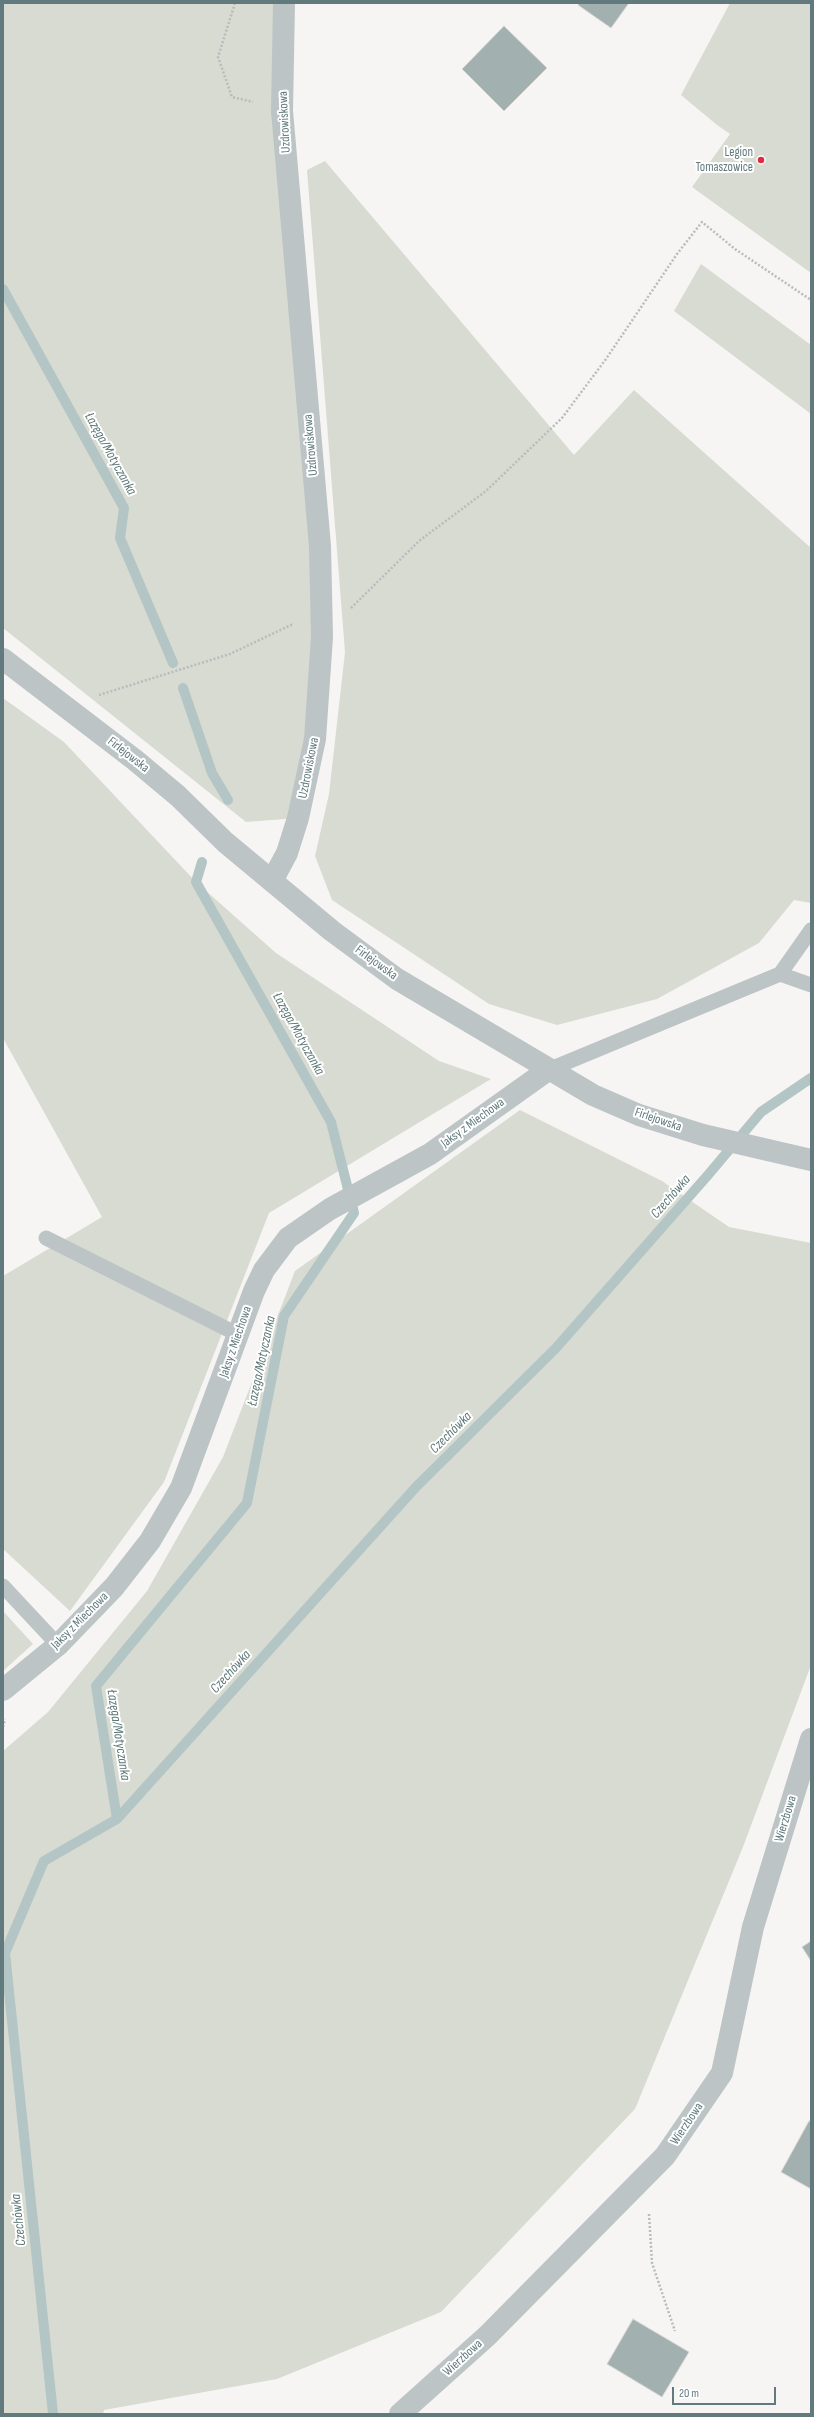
<!DOCTYPE html>
<meta charset="utf-8">
<style>
body{margin:0}
#map{position:relative;width:814px;height:2417px;overflow:hidden;background:#f6f5f3;font-family:"Sofia Sans Condensed",sans-serif}
canvas{display:block}
.frame{position:absolute;inset:0;border:4px solid #627a7d;pointer-events:none}
.scale{position:absolute;left:672px;top:2387px;width:104px;height:18px;box-sizing:border-box;border:2px solid #627a7d;border-top:0;padding-left:5px;font-size:12px;line-height:14px;white-space:nowrap;color:#627a7d;-webkit-text-stroke:3px #fff;paint-order:stroke}
</style>
<div id="map">
<canvas width="814" height="2417"></canvas>
<div class="frame"></div>
<div class="scale">20 m</div>
</div>
<script>
const context = document.querySelector('canvas').getContext('2d');
context.lineJoin = 'round';
function fill(path, color) {
  context.fillStyle = color;
  context.fill(path, 'evenodd');
}
function poly(rows) {
  const path = new Path2D();
  for (const r of rows) {
    path.moveTo(r[0], r[1]);
    for (let i = 2; i < r.length; i += 2) path.lineTo(r[i], r[i + 1]);
  }
  return path;
}
function trace(path, color, width, dash) {
  context.strokeStyle = color;
  context.lineWidth = width;
  context.lineCap = dash ? 'butt' : 'round';
  context.setLineDash(dash || []);
  context.stroke(path);
}
function write(font, color, halo, rows, align = 'center') {
  context.font = font + ' "Sofia Sans Condensed",sans-serif';
  context.lineWidth = 4;
  context.setLineDash([]);
  context.textBaseline = 'middle';
  context.strokeStyle = halo;
  context.fillStyle = color;
  for (const [text, x, y, turn = 0] of rows) {
    context.save();
    context.translate(x, y);
    context.rotate((+turn || 0) * Math.PI / 180);
    context.textAlign = isNaN(turn) ? turn : align;
    if (halo) context.strokeText(text, 0, 0);
    context.fillText(text, 0, 0);
    context.restore();
  }
}
fill(poly([
 [3,3,284,3,320,546,298,818,246,822,3,628],
 [730,3,811,3,811,273,692,187,730,134,717,125,681,95],
 [325,161,574,455,634,390,811,548,811,903,794,900,759,943,657,999,557,1025,489,1004,332,900,315,856,329,794,345,652,307,170],
 [701,264,811,345,811,414,674,311],
 [3,698,64,742,196,882,276,953,439,1061,491,1079,269,1213,164,1482,70,1611,3,1549,3,1276,102,1217,3,1038],
 [520,1110,662,1181,729,1227,811,1243,811,1665,743,1847,635,2109,441,2312,277,2379,104,2410,103,2414,3,2414,3,1751,48,1712,147,1591,223,1457,295,1271],
 [3,1611,33,1644,3,1671]
]), '#d8dbd2');
trace(poly([
 [3,289,124,508,120,538,173,663],
 [183,688,212,773,228,800],
 [117,1819,96,1686,247,1503,284,1316,354,1213,331,1122,196,882,202,862],
 [53,2414,5,1953,44,1861,117,1819,416,1487,556,1348,708,1175,761,1112,811,1078]
]), '#b3c5c4', 10);
const building = poly([
 [579,3,629,3,611,28,578,5,579,3],
 [504,26,547,68,504,111,462,69,504,26],
 [811,1941,811,1961,802,1947,811,1941],
 [809,2121,811,2122,811,2189,781,2172,809,2121],
 [633,2319,689,2352,662,2397,607,2364,633,2319]
]);
fill(building, '#a2b0b0');
trace(building, '#d7d7d5', 1);
trace(poly([
 [235,3,218,57,232,97,253,102],
 [351,608,419,541,486,491,562,418,606,359,677,254,702,222,735,249,811,300],
 [99,695,230,654,293,624],
 [3,1727,5,1719],
 [649,2214,652,2263,675,2331]
]), '#b7bcbd', 2.5, [2, 2]);
trace(poly([
 [780,974,811,985],
 [548,1070,780,974,811,930],
 [46,1238,239,1335],
 [3,1586,58,1645]
]), '#bcc4c5', 15);
trace(poly([
 [272,881,287,853,298,818,315,739,322,637,320,546,282,111,284,3],
 [3,1690,58,1645,114,1587,150,1541,181,1488,254,1291,264,1270,288,1238,330,1209,430,1154,548,1070],
 [400,2414,487,2336,665,2156,722,2073,753,1927,811,1739]
]), '#bcc4c5', 22);
trace(poly([
 [3,659,135,760,178,796,225,842,332,931,397,979,593,1095,639,1115,703,1135,811,1160]
]), '#bcc4c5', 22);
for (const [x, y, r, color] of [
 [761,160,4,"#de2b3d"]
]) {
  const dot = new Path2D();
  dot.arc(x, y, r, 0, 2 * Math.PI);
  context.fillStyle = color;
  context.fill(dot);
  trace(dot, '#fff', 1.5);
}
write('13px', '#627a7d', '#fff', [
 ["Uzdrowiskowa",285,122,-93],
 ["Uzdrowiskowa",311,445,-95],
 ["Firlejowska",128,755,38],
 ["Uzdrowiskowa",309,768,-79],
 ["Firlejowska",376,963,36],
 ["Firlejowska",658,1120,19],
 ["Jaksy z Miechowa",473,1123,-36],
 ["Jaksy z Miechowa",236,1342,-71],
 ["Jaksy z Miechowa",80,1621,-45],
 ["Wierzbowa",786,1819,-73],
 ["Wierzbowa",687,2124,-56],
 ["Wierzbowa",463,2358,-42]
]);
write('13px', '#627a7d', '#fff', [
 ["Legion",753,153],
 ["Tomaszowice",753,168]
], 'right');
write('italic 14px', '#5d7877', '#fff', [
 ["Łazęga/Motyczanka",110,454,61],
 ["Łazęga/Motyczanka",298,1034,61],
 ["Czechówka",671,1197,-49],
 ["Łazęga/Motyczanka",262,1361,-78],
 ["Czechówka",451,1433,-45],
 ["Czechówka",231,1672,-48],
 ["Łazęga/Motyczanka",118,1735,81],
 ["Czechówka",19,2220,-96]
]);
</script>
